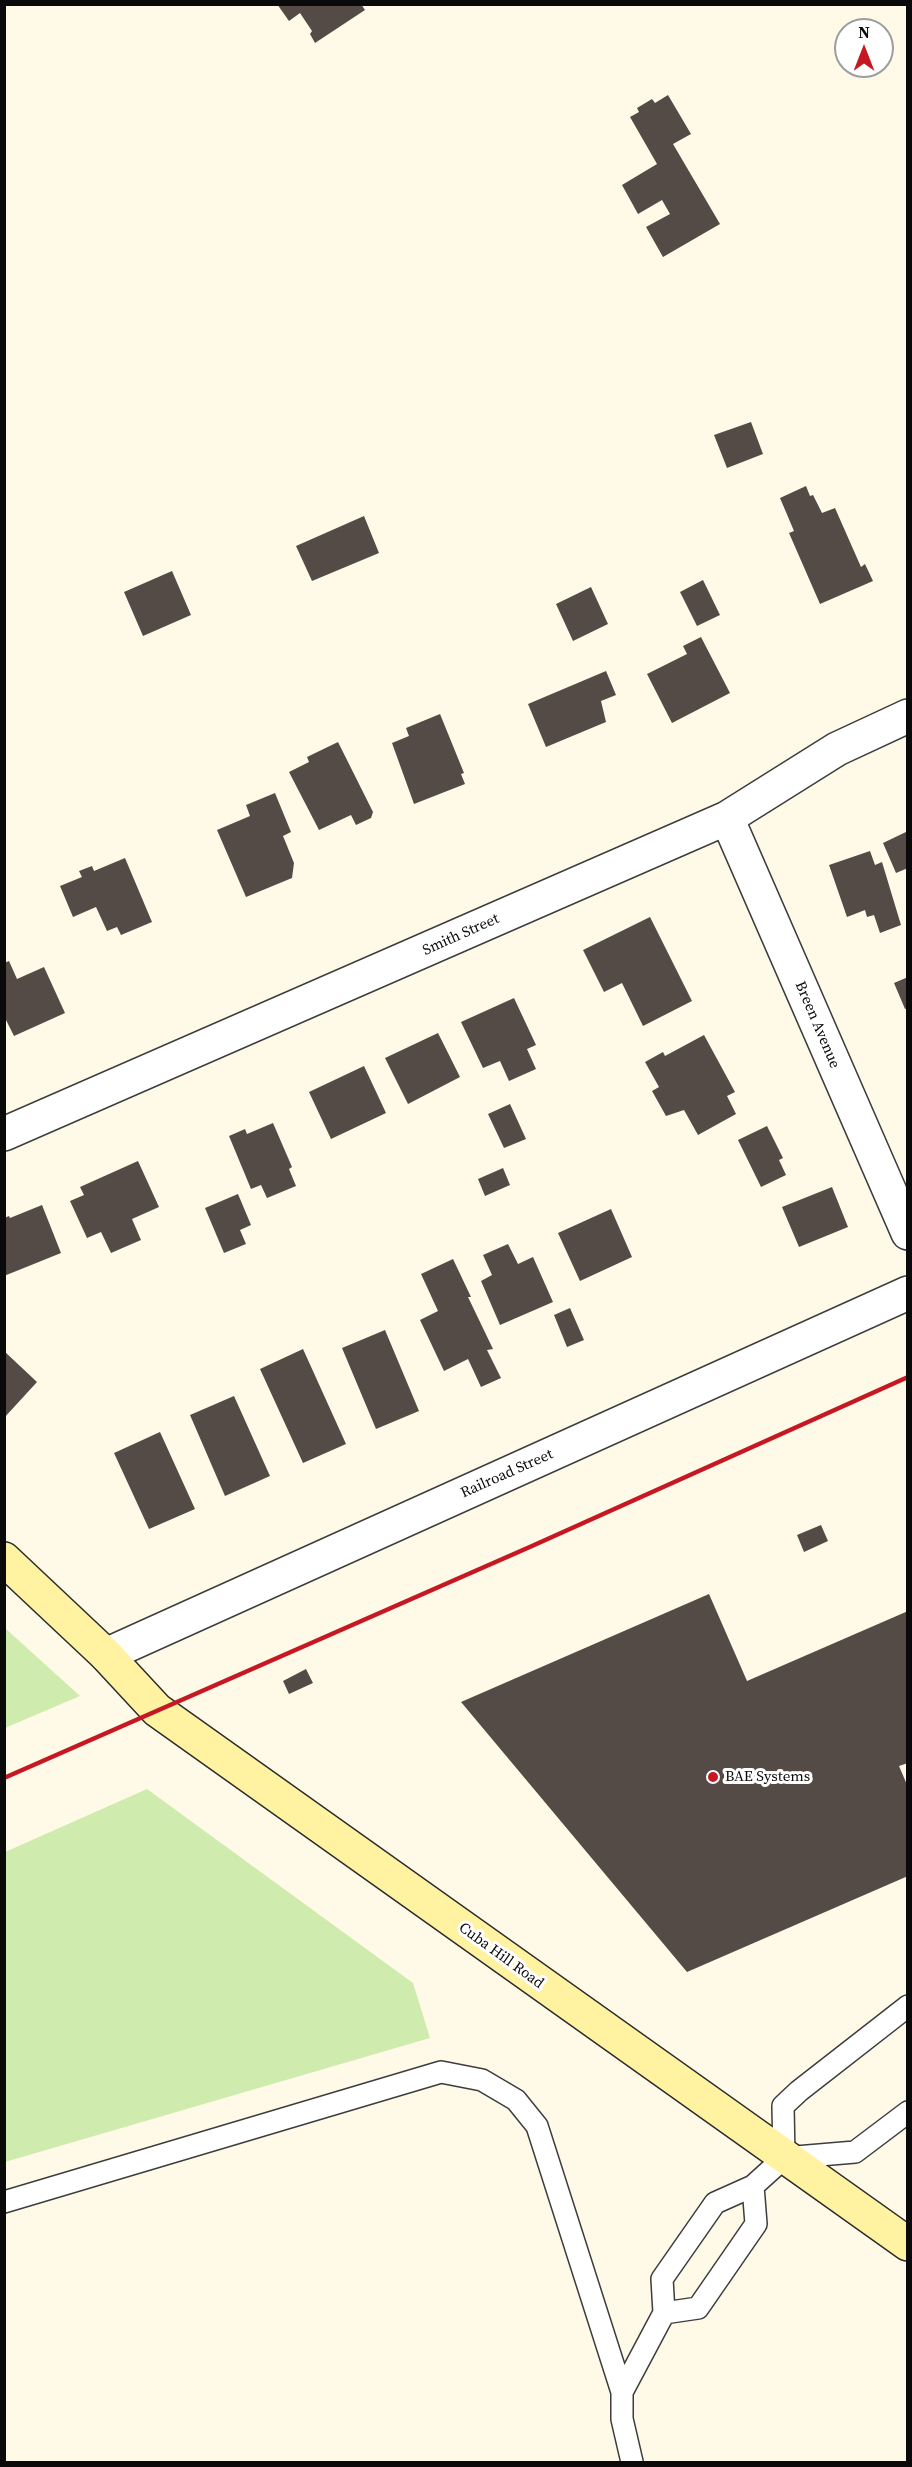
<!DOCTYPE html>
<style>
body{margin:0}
#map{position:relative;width:912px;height:2467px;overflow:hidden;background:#fffae7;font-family:"Source Serif 4",serif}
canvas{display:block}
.frame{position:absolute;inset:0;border:6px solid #0a0a0a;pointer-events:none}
.north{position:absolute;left:834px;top:18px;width:60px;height:60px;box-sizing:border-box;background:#fff;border:2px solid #9d9d9d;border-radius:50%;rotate:0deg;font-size:16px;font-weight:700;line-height:24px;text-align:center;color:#0a0a0a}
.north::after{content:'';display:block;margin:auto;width:21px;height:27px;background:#c51822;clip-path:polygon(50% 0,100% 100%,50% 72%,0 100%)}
</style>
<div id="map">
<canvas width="912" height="2467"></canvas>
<div class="frame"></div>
<div class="north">N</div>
</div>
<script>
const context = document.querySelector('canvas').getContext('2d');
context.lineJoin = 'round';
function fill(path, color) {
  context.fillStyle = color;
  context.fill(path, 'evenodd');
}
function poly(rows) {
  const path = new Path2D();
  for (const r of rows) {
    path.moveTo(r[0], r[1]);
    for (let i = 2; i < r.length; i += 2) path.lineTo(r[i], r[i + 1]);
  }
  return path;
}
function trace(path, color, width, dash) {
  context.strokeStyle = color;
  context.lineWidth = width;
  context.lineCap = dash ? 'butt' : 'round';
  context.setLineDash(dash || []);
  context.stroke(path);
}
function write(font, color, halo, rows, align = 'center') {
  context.font = font + ' "Source Serif 4",serif';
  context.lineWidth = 6;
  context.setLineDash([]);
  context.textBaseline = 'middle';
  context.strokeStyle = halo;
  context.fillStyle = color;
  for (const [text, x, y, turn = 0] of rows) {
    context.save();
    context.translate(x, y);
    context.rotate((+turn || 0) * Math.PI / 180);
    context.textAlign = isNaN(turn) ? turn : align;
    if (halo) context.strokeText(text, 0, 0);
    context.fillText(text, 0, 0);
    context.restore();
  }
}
fill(poly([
 [5,1628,80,1696,5,1728],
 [147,1789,413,1983,430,2038,5,2162,5,1852]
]), '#cfecae');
fill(poly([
 [277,4,361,4,365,10,315,43,310,34,312,31,300,13,289,21],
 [668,95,691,134,673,144,720,224,663,257,646,227,670,214,662,200,638,214,622,185,657,164,630,117,639,112,637,108,652,99,655,103],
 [751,422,763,454,727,468,714,435],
 [806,486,810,496,813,495,822,513,835,508,861,567,865,564,873,581,820,604,789,533,794,531,780,498],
 [364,516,379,553,312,581,296,546],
 [172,571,191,615,143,636,124,592],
 [703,580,720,615,697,626,680,592],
 [591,587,608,624,573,641,556,604],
 [701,637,730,693,672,723,647,674,687,654,683,646],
 [606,671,616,695,601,701,606,722,546,747,528,704],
 [440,714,464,773,461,774,465,784,414,804,392,743,409,736,406,728],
 [338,742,373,812,371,818,356,825,351,815,319,830,289,772,309,762,307,757],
 [275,793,291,832,283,836,294,863,292,878,246,897,217,830,250,816,246,805],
 [908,831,908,868,896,873,883,843],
 [870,851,875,865,882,862,901,925,880,933,874,915,867,917,865,910,847,917,829,865],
 [125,858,152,922,121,935,117,927,107,931,96,907,73,917,60,886,82,877,79,871,92,866,94,871],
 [650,917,692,1001,643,1026,622,983,604,992,583,950],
 [9,961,17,979,44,967,65,1013,14,1036,4,1016,4,963],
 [908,977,908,1008,905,1009,894,983],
 [514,998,536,1045,527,1049,536,1069,509,1081,500,1061,483,1068,461,1022],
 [438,1033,460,1077,408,1104,385,1058],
 [704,1035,735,1092,727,1096,736,1114,698,1135,684,1110,666,1116,652,1091,659,1087,645,1062,663,1052,665,1056],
 [364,1066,386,1113,331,1139,309,1092],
 [510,1104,526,1139,504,1148,488,1114],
 [273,1123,292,1167,289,1169,296,1186,267,1198,261,1185,251,1189,229,1136,245,1129,247,1134],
 [767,1126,783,1158,779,1160,786,1175,761,1187,738,1140],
 [138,1161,159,1207,132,1219,141,1240,111,1253,101,1232,87,1238,70,1201,84,1195,80,1187],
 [503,1168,510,1185,485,1196,478,1179],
 [832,1187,848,1227,799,1247,782,1207],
 [238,1194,251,1225,240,1230,246,1244,224,1253,205,1208],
 [42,1205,61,1253,4,1276,4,1218,9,1216,10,1218],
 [611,1209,632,1257,580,1281,558,1233],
 [508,1244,518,1264,533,1257,553,1302,500,1325,481,1281,492,1275,483,1255],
 [453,1259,471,1297,468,1297,493,1349,487,1350,501,1378,481,1387,468,1359,444,1371,420,1320,438,1311,421,1274],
 [570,1308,584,1340,567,1347,554,1315],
 [385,1330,419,1411,376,1429,342,1348],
 [303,1349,346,1444,303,1463,260,1369],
 [4,1351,37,1382,4,1418],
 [234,1396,270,1476,225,1496,190,1415],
 [160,1432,195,1509,149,1529,114,1453],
 [821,1525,828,1541,804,1552,797,1535],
 [709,1594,747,1681,908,1611,908,1763,899,1766,908,1787,908,1876,687,1972,461,1702],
 [306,1669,313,1683,289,1694,283,1681]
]), '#544b46');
const service = poly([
 [784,2158,783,2106,799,2091,908,2006],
 [4,2202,441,2072,482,2080,516,2100,537,2126,622,2392],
 [664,2313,698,2308,756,2224,753,2186],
 [632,2462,622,2419,622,2392,664,2313,662,2279,715,2203,753,2186,784,2158,855,2152,908,2112]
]);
const minor = poly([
 [727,818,908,1233],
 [4,1134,727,818,837,749,908,716],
 [106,1655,908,1293]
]);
const secondary = poly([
 [4,1559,106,1655,157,1710,908,2244]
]);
trace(service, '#3d3d3d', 24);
trace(minor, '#3d3d3d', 36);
trace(secondary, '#2c2c2c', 36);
trace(service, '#fff', 21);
trace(minor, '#fff', 33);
trace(secondary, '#fff3a2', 33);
trace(poly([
 [4,1778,532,1546,908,1377]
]), '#c51822', 4.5);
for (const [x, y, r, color] of [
 [713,1777,6,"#c51822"]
]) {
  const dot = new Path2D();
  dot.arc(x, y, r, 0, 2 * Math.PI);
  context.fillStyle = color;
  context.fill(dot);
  trace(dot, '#fff', 2);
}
write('15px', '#0a0a0a', '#fff', [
 ["Smith Street",461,935,-24],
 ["Breen Avenue",817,1025,67],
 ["Railroad Street",507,1474,-24],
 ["Cuba Hill Road",501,1956,36]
]);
write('15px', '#0a0a0a', '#fff', [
 ["BAE Systems",725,1777]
], 'left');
</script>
